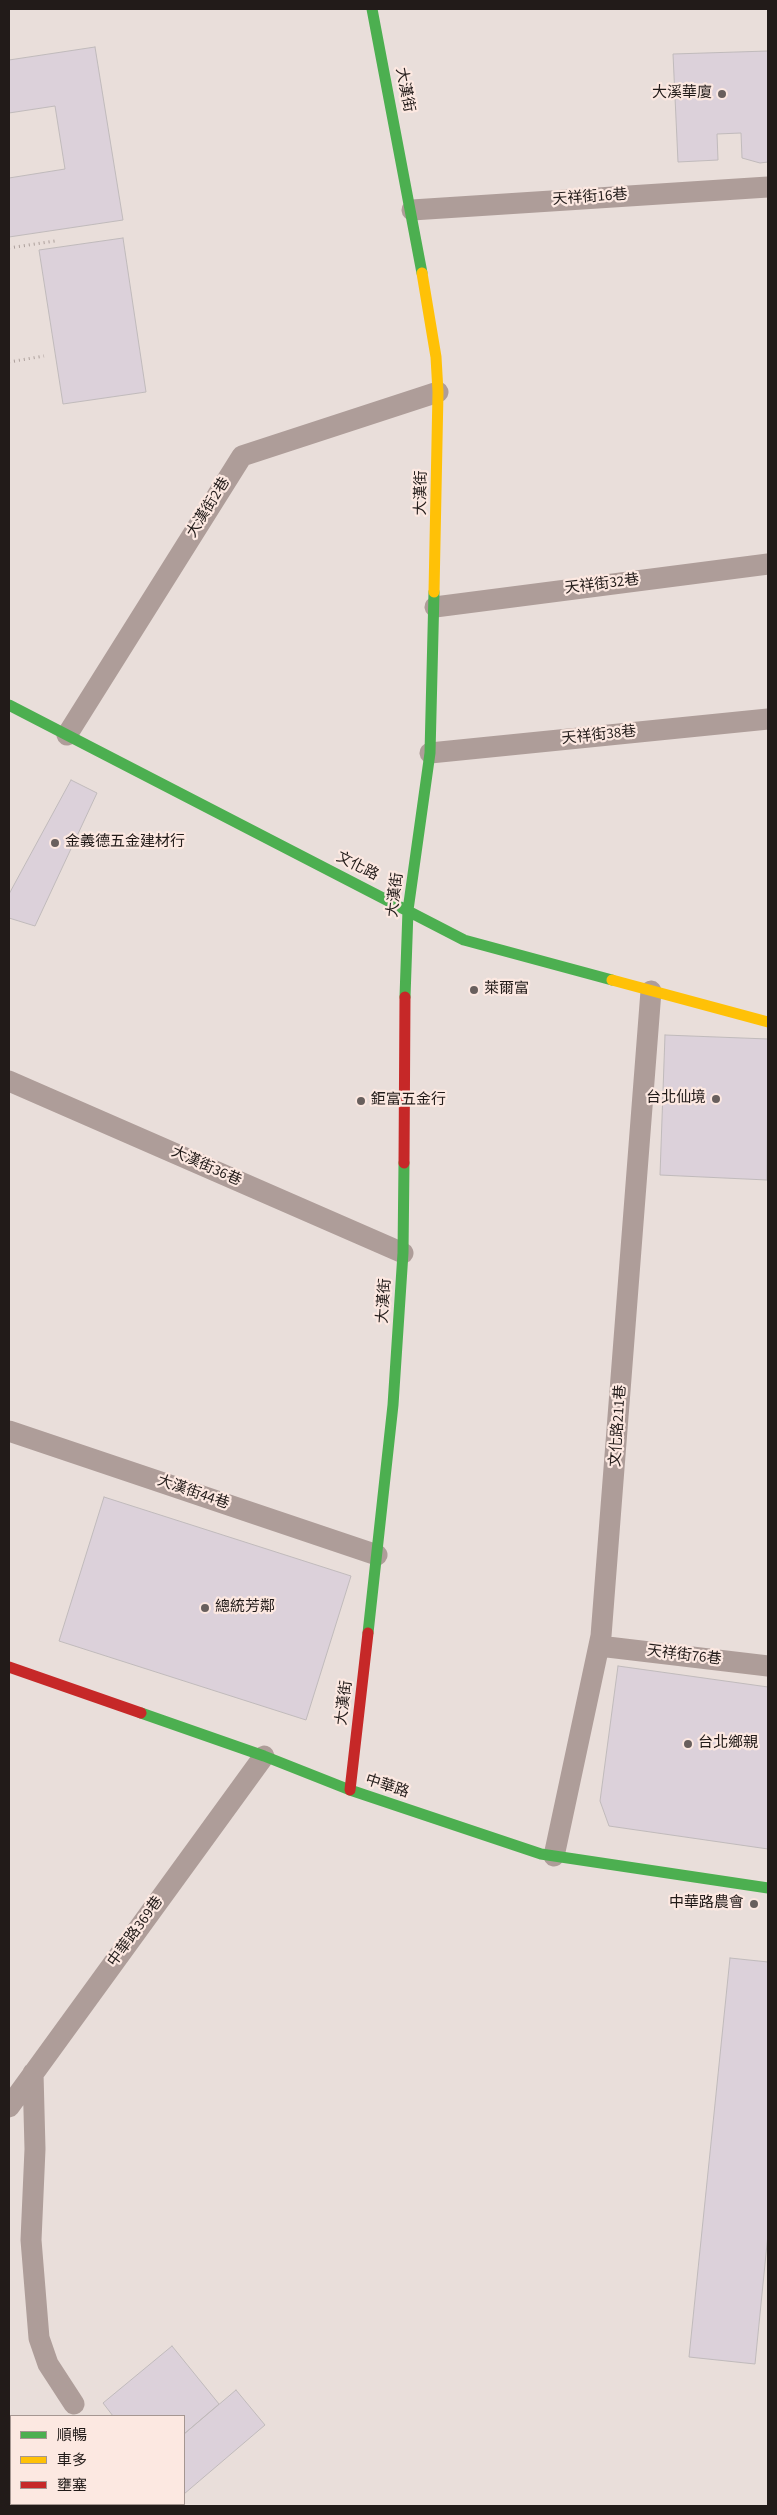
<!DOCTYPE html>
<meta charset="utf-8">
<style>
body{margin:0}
#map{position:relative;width:777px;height:2515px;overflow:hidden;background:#e9deda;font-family:"Source Sans 3","Noto Sans TC",sans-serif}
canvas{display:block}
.frame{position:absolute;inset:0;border:10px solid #221b19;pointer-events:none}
.legend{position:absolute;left:10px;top:2415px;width:175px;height:90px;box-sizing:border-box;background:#fce8e1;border:1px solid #a59691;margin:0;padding:6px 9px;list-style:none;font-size:15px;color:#221b19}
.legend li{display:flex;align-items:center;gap:10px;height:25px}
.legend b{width:25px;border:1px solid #a59691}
</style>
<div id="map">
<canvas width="777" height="2515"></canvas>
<div class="frame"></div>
<ul class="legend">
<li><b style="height:6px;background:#4caf50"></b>順暢</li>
<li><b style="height:6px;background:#ffc107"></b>車多</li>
<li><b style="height:6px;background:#c62828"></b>壅塞</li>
</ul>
</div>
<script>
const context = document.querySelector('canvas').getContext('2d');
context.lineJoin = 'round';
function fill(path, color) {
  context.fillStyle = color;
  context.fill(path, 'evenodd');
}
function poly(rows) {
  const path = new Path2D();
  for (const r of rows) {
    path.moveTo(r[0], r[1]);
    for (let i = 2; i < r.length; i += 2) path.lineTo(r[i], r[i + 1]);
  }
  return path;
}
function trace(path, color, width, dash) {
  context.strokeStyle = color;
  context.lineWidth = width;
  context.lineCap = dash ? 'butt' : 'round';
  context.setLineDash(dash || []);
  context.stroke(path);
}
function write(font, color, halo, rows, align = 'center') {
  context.font = font + ' "Source Sans 3","Noto Sans TC",sans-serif';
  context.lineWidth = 4.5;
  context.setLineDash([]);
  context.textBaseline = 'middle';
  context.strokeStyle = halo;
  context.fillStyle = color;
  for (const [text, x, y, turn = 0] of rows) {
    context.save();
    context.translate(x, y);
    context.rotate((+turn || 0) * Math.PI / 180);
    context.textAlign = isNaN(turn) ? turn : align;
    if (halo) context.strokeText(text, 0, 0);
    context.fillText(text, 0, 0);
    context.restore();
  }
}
const building = poly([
 [95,47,123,220,9,237,9,178,65,169,55,106,9,113,9,60,95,47],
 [768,51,768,162,760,163,742,158,741,133,717,134,718,160,678,162,673,54,768,51],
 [123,238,146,392,63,404,39,250,123,238],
 [71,780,97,793,35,926,9,918,9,894,71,780],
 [665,1035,768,1039,767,1180,660,1175,665,1035],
 [104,1497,351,1576,306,1720,59,1641,104,1497],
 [618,1666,768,1687,768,1849,609,1826,600,1801,618,1666],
 [730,1958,768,1962,768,2234,755,2364,689,2357,730,1958],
 [172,2346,219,2404,184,2434,184,2416,113,2416,103,2403,172,2346],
 [236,2390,265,2425,184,2494,184,2434,236,2390]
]);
fill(building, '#dcd1da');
trace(building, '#c0babb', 1);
trace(poly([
 [9,248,55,241],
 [9,362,44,356]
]), '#ada09c', 3, [1, 4]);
trace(poly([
 [412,210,768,187],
 [435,607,768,564],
 [67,735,242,456,438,392],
 [430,753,768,719],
 [9,1081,403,1253],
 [9,1431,377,1555],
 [599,1646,768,1666],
 [554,1856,601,1636,651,991],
 [33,2073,35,2149,31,2240,39,2338,48,2364,74,2404],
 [9,2107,264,1756]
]), '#ae9d99', 21);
trace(poly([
 [372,9,422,273],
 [9,705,464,940,612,980],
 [405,997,408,910,430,753,434,592],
 [368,1633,393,1405,403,1253,404,1163],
 [141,1713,264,1756,350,1790,541,1854,768,1888]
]), '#4caf50', 11);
trace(poly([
 [422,273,436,357,438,392,434,592],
 [612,980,768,1022]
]), '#ffc107', 11);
trace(poly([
 [404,1163,405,997],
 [9,1667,141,1713],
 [350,1790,368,1633]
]), '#c62828', 11);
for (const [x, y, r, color] of [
 [722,94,5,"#685f5d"],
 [55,843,5,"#685f5d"],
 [474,990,5,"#685f5d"],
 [716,1099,5,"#685f5d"],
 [361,1101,5,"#685f5d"],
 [205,1608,5,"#685f5d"],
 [688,1744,5,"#685f5d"],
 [754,1904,5,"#685f5d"]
]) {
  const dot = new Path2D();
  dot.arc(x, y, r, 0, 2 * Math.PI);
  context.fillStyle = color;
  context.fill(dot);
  trace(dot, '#fce8e1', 2);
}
write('15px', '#221b19', '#fce8e1', [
 ["大漢街",404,90,79],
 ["天祥街16巷",590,198,-4],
 ["大漢街",422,493,-89],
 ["大漢街2巷",209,508,-58],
 ["天祥街32巷",602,585,-7],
 ["天祥街38巷",599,736,-6],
 ["文化路",357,867,27],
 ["大漢街",396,895,-83],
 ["大漢街36巷",206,1167,24],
 ["大漢街",385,1301,-86],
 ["文化路211巷",619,1426,-86],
 ["大漢街44巷",193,1493,19],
 ["天祥街76巷",684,1656,7],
 ["大漢街",345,1703,-83],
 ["中華路",387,1787,18],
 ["中華路369巷",136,1932,-54]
]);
write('15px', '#221b19', '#fce8e1', [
 ["大溪華廈",712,94,"right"],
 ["金義德五金建材行",65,843],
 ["萊爾富",484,990],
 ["台北仙境",706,1099,"right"],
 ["鉅富五金行",371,1101],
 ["總統芳鄰",215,1608],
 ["台北鄉親",698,1744],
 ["中華路農會",744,1904,"right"]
], 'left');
</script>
